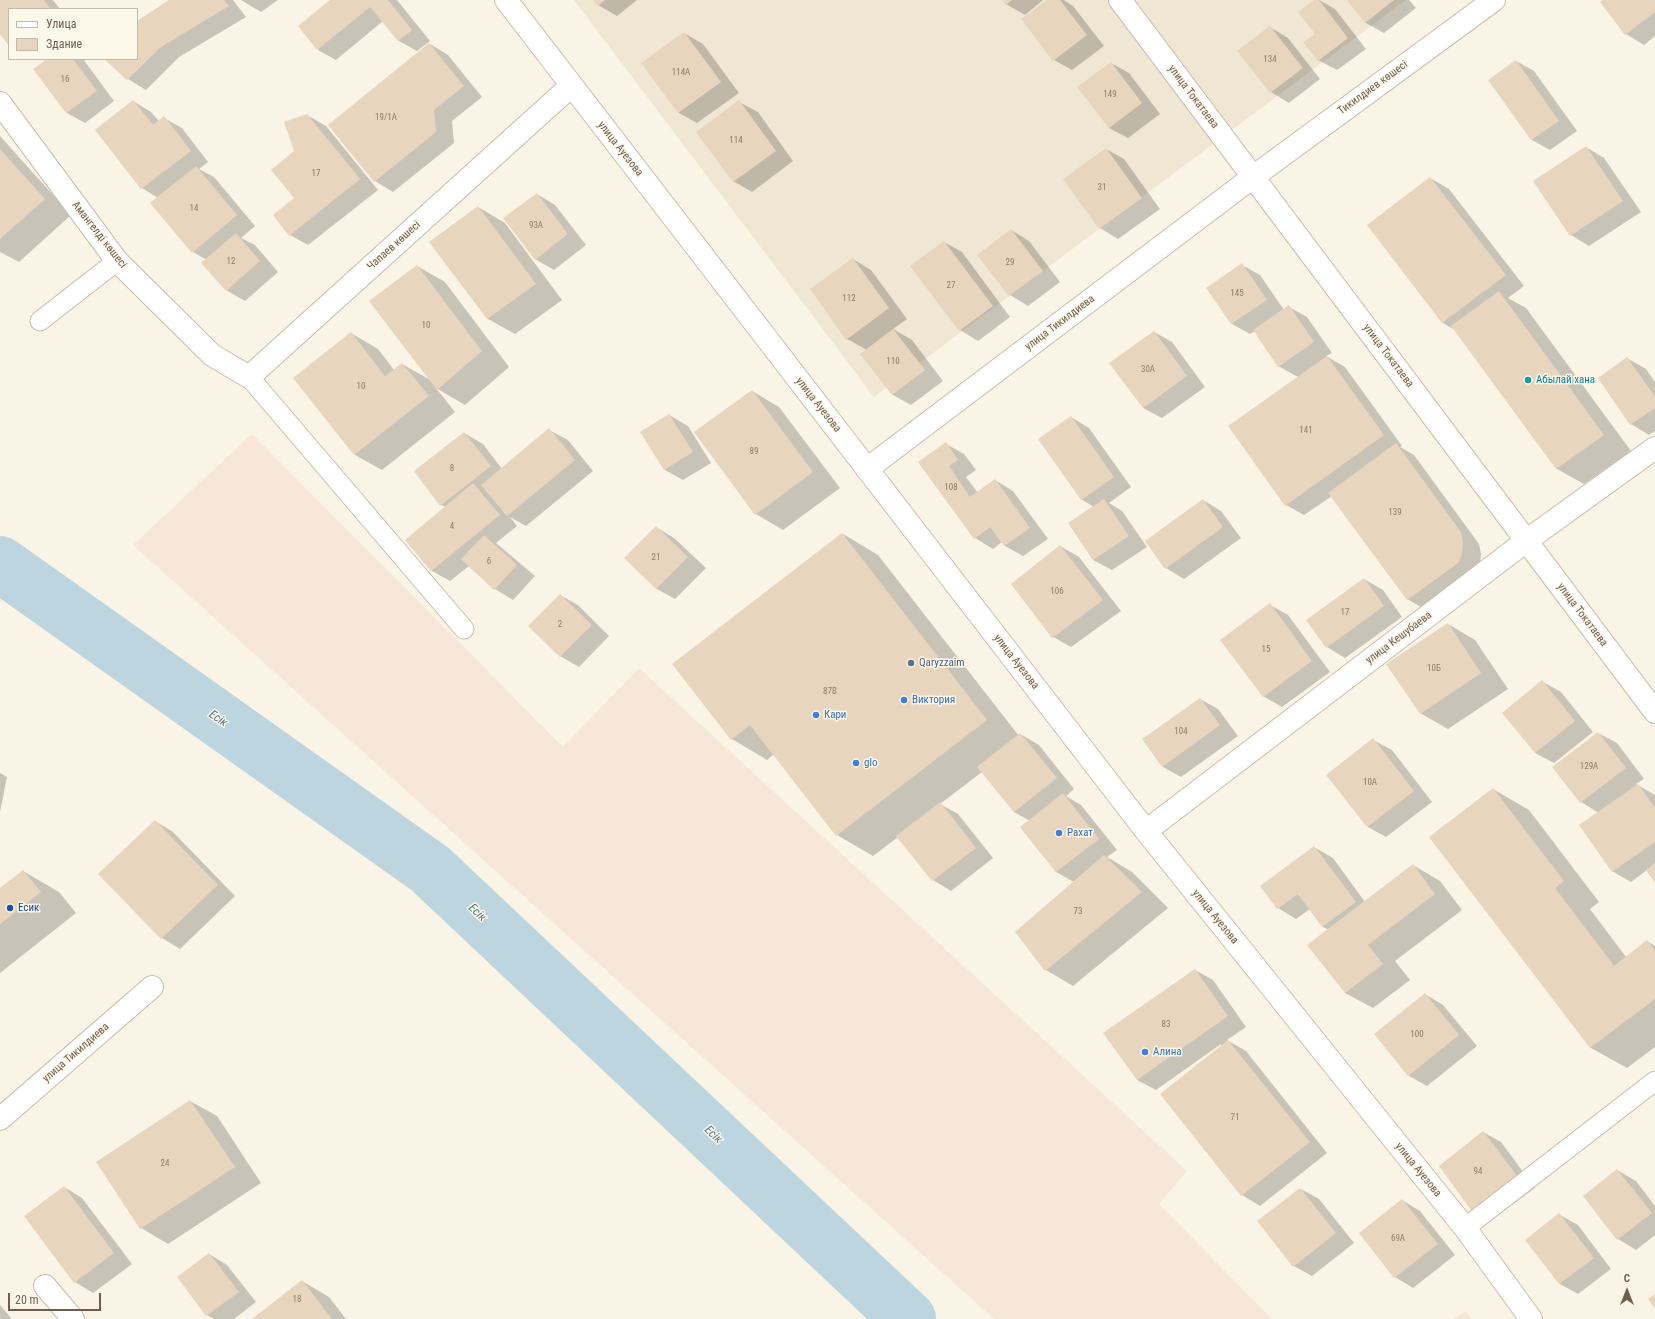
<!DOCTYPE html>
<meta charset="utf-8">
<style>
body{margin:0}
#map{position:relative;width:1655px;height:1319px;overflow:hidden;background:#f9f4e5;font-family:"Roboto Condensed",sans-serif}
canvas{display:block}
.legend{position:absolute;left:8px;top:8px;width:130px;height:52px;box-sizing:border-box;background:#fcf8ea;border:1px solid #c3baac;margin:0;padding:5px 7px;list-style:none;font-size:12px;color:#6e5e4e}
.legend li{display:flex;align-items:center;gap:8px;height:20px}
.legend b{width:20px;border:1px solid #c3baac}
.north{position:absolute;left:1607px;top:1271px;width:40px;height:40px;-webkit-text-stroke:3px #fcf8ea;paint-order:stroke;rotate:0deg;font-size:11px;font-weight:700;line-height:16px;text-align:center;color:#6e5e4e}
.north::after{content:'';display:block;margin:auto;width:14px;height:18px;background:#6e5e4e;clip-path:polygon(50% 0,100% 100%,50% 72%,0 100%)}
.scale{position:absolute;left:8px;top:1293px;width:93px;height:18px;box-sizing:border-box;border:2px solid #6e5e4e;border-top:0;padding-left:5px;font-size:12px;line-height:14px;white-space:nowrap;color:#6e5e4e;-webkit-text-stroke:3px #fcf8ea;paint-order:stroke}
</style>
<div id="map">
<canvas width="1655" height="1319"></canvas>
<ul class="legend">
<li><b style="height:5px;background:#fff"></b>Улица</li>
<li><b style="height:11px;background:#e8d5be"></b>Здание</li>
</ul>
<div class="north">С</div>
<div class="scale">20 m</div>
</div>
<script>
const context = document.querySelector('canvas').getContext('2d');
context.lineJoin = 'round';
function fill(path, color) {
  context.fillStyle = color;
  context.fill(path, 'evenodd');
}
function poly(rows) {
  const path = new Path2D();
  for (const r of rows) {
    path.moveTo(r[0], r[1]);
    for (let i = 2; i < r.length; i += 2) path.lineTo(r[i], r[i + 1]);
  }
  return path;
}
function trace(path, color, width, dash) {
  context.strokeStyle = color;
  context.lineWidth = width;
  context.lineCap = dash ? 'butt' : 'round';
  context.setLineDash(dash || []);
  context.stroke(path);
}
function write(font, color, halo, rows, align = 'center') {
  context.font = font + ' "Roboto Condensed",sans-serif';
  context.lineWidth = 3;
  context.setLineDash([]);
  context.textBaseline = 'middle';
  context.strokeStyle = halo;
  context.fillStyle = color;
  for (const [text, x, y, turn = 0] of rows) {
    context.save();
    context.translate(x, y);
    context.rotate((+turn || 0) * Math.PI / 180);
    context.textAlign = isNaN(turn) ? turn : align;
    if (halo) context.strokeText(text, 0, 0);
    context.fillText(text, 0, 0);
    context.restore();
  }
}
fill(poly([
 [574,0,1406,0,874,397]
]), '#efe7d4');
fill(poly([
 [252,434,563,747,639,668,1187,1171,1159,1204,1272,1319,994,1319,133,545],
 [1466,1311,1472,1319,1453,1319]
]), '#f7e7da');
fill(poly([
 [0,0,53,0,60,9,9,9,9,45,0,32],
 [170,0,233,0,246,17,179,57,146,90,128,79,105,59,137,59,137,22],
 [241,0,278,0,261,12],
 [331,0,397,0,430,41,417,51,399,41,383,21,336,60,318,50],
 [595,0,637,0,617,16,598,5],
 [1003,0,1043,0,1025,15,1006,4],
 [1049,0,1064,0,1073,6,1104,46,1072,70,1054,60],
 [1315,0,1319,0,1335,9,1366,49,1337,70,1318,60],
 [1348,0,1409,0,1416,8,1384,33,1366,23],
 [1604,0,1655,0,1655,36,1644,45,1626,34],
 [1270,27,1288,38,1320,79,1289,103,1271,92,1239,51],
 [684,33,703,44,739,93,697,123,679,113,643,63],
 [430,44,448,55,482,97,452,121,454,143,393,192,375,181],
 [49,59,83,59,114,101,85,123,67,113,35,70],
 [1516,61,1534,71,1577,131,1550,150,1532,140,1489,80],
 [1111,63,1129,73,1160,114,1128,138,1109,128],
 [133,101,151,112,159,121,164,118,182,128,208,162,199,169,214,177,255,226,241,238,255,245,278,272,245,301,226,290,207,260,193,252,152,203,158,198,142,188],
 [739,102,758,112,793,161,752,192,733,181],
 [307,115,326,126,378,190,308,245,290,235,296,198,295,151],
 [0,136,71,215,19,262,0,252],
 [1586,147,1604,158,1641,212,1589,246,1571,235],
 [1106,149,1124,159,1160,209,1118,239,1100,228],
 [1430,178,1449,189,1524,286,1508,298,1526,308,1631,451,1584,484,1557,469,1455,330,1443,323,1368,225],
 [537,194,555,205,586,245,554,270,535,259],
 [478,207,505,223,562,300,515,334,488,319],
 [1011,230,1029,241,1060,282,1028,306,1010,295],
 [944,242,962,252,1010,317,978,341,960,330,911,266],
 [853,259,871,270,907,319,893,329,912,340,943,381,911,405,893,395,862,354,867,350,847,339],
 [1242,265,1260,275,1284,310,1289,307,1307,317,1332,353,1326,356,1345,367,1402,446,1400,447,1414,455,1479,544,1481,554,1480,565,1426,610,1407,599,1332,496,1304,515,1286,505,1298,377,1278,366,1255,331,1250,334,1232,324,1207,288],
 [417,266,445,282,509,367,465,405,436,388,455,412,382,470,355,455,294,378,351,333,378,349,394,370,402,364,432,381],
 [1154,332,1172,342,1205,387,1162,418,1143,408],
 [1627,358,1646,369,1655,382,1655,431,1649,435,1631,424],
 [752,391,779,407,840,488,783,530,756,514],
 [669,415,688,426,711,463,683,480,665,470,641,432],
 [1071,417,1089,428,1131,487,1109,503,1122,511,1147,547,1112,570,1093,560,1069,523,1094,507,1081,499],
 [549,430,568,440,593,471,526,526,510,517,517,526,496,543,535,576,513,600,495,589,469,566,450,581,432,571,407,540,446,507,441,505,464,433,483,444,502,469],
 [946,444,964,454,976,470,966,477,978,493,995,480,1013,491,1048,539,1023,556,1005,546,1002,542,993,549,975,538,920,462],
 [1203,500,1221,511,1241,538,1184,579,1166,568],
 [656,527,674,538,706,568,675,599,657,589,626,558],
 [843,534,878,555,1019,736,1020,734,1039,745,1074,789,1066,796,1081,805,1117,850,1107,857,1132,872,1168,908,1073,986,1046,970,1074,882,1056,872,1021,828,1030,821,1014,812,982,772,940,804,958,814,993,858,951,891,933,880,898,837,873,856,837,835,774,754,767,760,732,739],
 [1060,546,1079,557,1121,611,1071,647,1053,637],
 [1364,579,1383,590,1402,617,1345,658,1327,647],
 [560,595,578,605,609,636,579,667,560,656],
 [1270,605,1288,615,1330,672,1282,707,1263,696],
 [1448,624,1475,640,1508,689,1448,729,1420,713],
 [1543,682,1561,692,1593,732,1554,763,1535,753],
 [1200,699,1218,709,1238,736,1181,777,1163,767,1143,740],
 [1598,733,1617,743,1644,779,1636,784,1655,795,1655,881,1647,870,1631,882,1612,871,1599,813,1581,802],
 [1373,740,1392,750,1432,802,1386,837,1368,827,1328,775],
 [0,773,7,777,0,812],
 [1493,789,1529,810,1599,902,1590,909,1626,957,1647,941,1655,946,1655,1047,1627,1068,1591,1048,1430,837],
 [155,821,173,832,235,896,180,949,162,938],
 [1314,847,1333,858,1365,902,1413,865,1440,881,1462,910,1395,961,1410,980,1373,1008,1345,993,1329,930,1323,927,1310,909,1296,919,1278,908],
 [23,871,59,892,76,913,0,973,0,889],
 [1195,970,1213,980,1246,1027,1227,1040,1246,1051,1327,1153,1260,1206,1242,1195,1221,1044,1156,1090,1137,1080],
 [1425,994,1443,1005,1477,1046,1427,1086,1409,1076,1375,1034],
 [190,1101,217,1116,261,1183,168,1244,141,1228],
 [1483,1132,1501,1142,1535,1188,1491,1220,1472,1210,1440,1166],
 [1617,1170,1636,1181,1655,1206,1655,1235,1636,1250,1618,1239],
 [64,1187,82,1198,132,1264,93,1293,75,1282],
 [1301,1189,1319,1199,1354,1243,1312,1276,1294,1266],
 [1402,1200,1420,1211,1455,1255,1413,1288,1395,1277,1360,1233],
 [1560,1215,1578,1225,1611,1269,1578,1294,1560,1284,1526,1240],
 [209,1254,227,1265,256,1302,234,1319,214,1319,207,1315],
 [302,1281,329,1297,346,1319,253,1319],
 [0,1305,11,1318,11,1319,0,1319]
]), '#0003');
trace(poly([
 [0,564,430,869,908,1319]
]), '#bcd5df', 56);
fill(poly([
 [0,0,44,0,50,9,9,9,9,46,0,34],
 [169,0,224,0,229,6,161,47,127,80,104,59,137,59,137,21],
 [330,0,388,0,412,30,398,41,370,7,317,50,298,26],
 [593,0,605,0,598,6],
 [1002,0,1012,0,1006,5],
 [1047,0,1060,0,1087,35,1053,61,1021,19],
 [1314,0,1319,0,1348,38,1318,61,1303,42,1315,34,1298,12],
 [1347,0,1394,0,1365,23],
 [1603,0,1655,0,1655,12,1625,35,1600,2],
 [1270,26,1303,68,1270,93,1237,51],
 [684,32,721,82,678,113,641,63],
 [429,43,464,86,434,110,436,132,374,182,328,125],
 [47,59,73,59,97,91,66,113,33,69],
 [1516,60,1559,121,1531,140,1488,80],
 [1111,62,1142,103,1109,128,1077,87],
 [133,100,153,125,164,116,191,151,141,189,95,130],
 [739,100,776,151,733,182,696,132],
 [307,114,360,179,289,236,273,215,294,198,271,170,294,151,284,122],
 [1586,146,1623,201,1570,236,1533,181],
 [1106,148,1142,198,1099,229,1063,179],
 [0,149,45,199,0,239],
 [196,166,237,215,192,253,150,203],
 [1430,177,1506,275,1442,323,1367,225],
 [537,193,568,234,535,260,503,218],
 [478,206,536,284,487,319,429,242],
 [1011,229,1043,271,1009,296,977,255],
 [236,233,260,261,226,291,201,263],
 [944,241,993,306,959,331,910,266],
 [853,258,889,308,846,340,810,289],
 [1242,263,1267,300,1231,324,1206,288],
 [417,265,482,351,437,390,369,301],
 [1499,291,1604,435,1556,469,1451,326],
 [1289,305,1314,342,1278,367,1253,330],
 [893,329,925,370,892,395,860,354],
 [1154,331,1187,376,1143,408,1109,363],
 [351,332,385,376,402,363,429,396,354,455,293,378],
 [1327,356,1384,435,1285,506,1228,426],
 [1627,357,1655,397,1655,408,1630,425,1598,378],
 [752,390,813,472,755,515,694,432],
 [669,414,693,452,664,470,640,432],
 [1071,416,1114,477,1081,500,1038,439],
 [549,428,575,460,507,516,481,485],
 [464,432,491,466,440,506,414,471],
 [946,442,958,460,949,466,970,497,995,479,1030,528,1004,546,990,527,974,539,918,462],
 [1396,443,1461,532,1463,543,1462,554,1458,563,1407,600,1328,493],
 [473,483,500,515,431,571,405,540],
 [1104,499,1129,536,1093,560,1068,523],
 [1203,499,1223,527,1165,569,1145,541],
 [656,526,688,557,656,589,624,558],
 [842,533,987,720,836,836,750,725,731,740,672,664],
 [484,535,517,565,494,590,461,559],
 [1060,545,1103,600,1052,638,1011,584],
 [1364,578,1384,606,1326,648,1306,620],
 [560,594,592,625,560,657,528,626],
 [1270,603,1312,661,1263,697,1220,640],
 [1448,623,1481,673,1420,714,1386,664],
 [1542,680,1575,721,1535,753,1502,713],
 [1200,698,1220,725,1162,767,1142,739],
 [1598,732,1626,768,1580,803,1552,767],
 [1020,733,1057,778,1014,812,977,767],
 [1373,738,1414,791,1367,827,1326,775],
 [1638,784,1655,808,1655,842,1612,872,1579,825],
 [1493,788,1564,881,1555,888,1614,966,1647,940,1655,951,1655,999,1590,1048,1429,837],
 [1063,793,1099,839,1056,872,1020,827],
 [940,802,976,848,932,881,896,836],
 [155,820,218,885,161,939,98,874],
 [1314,846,1356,902,1322,927,1298,894,1277,909,1260,886],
 [1104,855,1142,892,1045,971,1015,932],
 [1655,863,1655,883,1646,870],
 [1413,864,1435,894,1368,945,1383,964,1345,993,1307,945],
 [23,870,41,892,0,924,0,888],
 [1195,969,1228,1016,1137,1080,1103,1033],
 [1425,993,1459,1035,1408,1076,1374,1034],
 [1228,1040,1310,1142,1241,1196,1160,1094],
 [190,1100,235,1167,140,1229,96,1162],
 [1483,1131,1518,1177,1471,1210,1439,1166],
 [1617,1169,1652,1213,1617,1240,1583,1196],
 [64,1186,114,1253,74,1283,24,1216],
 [1300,1188,1336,1233,1293,1267,1257,1221],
 [1402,1199,1438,1244,1394,1278,1359,1233],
 [1559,1213,1594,1258,1559,1284,1525,1240],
 [209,1253,239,1292,206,1316,177,1277],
 [302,1280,332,1319,252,1319],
 [1655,1294,1655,1309,1648,1299]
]), '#e8d5be');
const lane = poly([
 [40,321,117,261],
 [249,377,464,629],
 [1465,1228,1655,1081]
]);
const street = poly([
 [0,103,117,261,212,355,249,377,571,86],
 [867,469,1253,177,1494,0],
 [1526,541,1655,448],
 [0,1119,152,987],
 [45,1286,73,1319]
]);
const secondary = poly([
 [506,0,1146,831,1465,1228,1531,1319],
 [1120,0,1655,712],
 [1146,831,1526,541]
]);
trace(lane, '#c8bdad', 21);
trace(street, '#c8bdad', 24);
trace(secondary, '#cbbeab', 24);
trace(lane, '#fff', 19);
trace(street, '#fff', 22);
trace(secondary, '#fff', 22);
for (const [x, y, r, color] of [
 [1528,380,4,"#0f9aa8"],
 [911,663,4,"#5c6f8a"],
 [904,700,4,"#3f7fe0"],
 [816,715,4,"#3f7fe0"],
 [856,763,4,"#3f7fe0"],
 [1059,833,4,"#3f7fe0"],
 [10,908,4,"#1a4fb4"],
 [1145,1052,4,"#3f7fe0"]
]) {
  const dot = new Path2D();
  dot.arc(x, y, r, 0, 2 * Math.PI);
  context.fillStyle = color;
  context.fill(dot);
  trace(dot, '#fcf8ea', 1.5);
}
write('9px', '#8c7c6a', null, [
 ["134",1270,60],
 ["114А",681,73],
 ["16",65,80],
 ["149",1110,95],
 ["19/1А",386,118],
 ["114",736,141],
 ["17",316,174],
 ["31",1102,188],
 ["14",194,209],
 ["93А",536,226],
 ["12",231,262],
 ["29",1010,263],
 ["27",951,286],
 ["145",1237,294],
 ["112",849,299],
 ["10",426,326],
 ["110",893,362],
 ["30А",1148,370],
 ["10",361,387],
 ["141",1306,431],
 ["89",754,452],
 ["8",452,469],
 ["108",951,488],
 ["139",1395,513],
 ["4",452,527],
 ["21",656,558],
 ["6",489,562],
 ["106",1057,592],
 ["17",1345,613],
 ["2",560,625],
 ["15",1266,650],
 ["10Б",1434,669],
 ["87В",830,692],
 ["104",1181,732],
 ["129А",1589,767],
 ["10А",1370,783],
 ["73",1078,912],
 ["83",1166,1025],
 ["100",1417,1035],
 ["71",1235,1118],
 ["24",165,1164],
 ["94",1478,1172],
 ["69А",1398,1239],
 ["18",297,1300]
]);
write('11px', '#6e5e4e', '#fcf8ea', [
 ["Тикилдиев көшесі",1373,88,-36],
 ["улица Токатаева",1193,97,53],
 ["улица Ауезова",620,149,52],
 ["Амангелді көшесі",99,235,52],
 ["Чапаев көшесі",394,246,-42],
 ["улица Тикилдиева",1060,323,-37],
 ["улица Токатаева",1388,356,53],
 ["улица Ауезова",818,405,52],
 ["улица Токатаева",1582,615,53],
 ["улица Кешубаева",1399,638,-37],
 ["улица Ауезова",1016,662,52],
 ["улица Ауезова",1215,917,51],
 ["улица Тикилдиева",76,1053,-41],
 ["улица Ауезова",1418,1170,51]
]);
write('11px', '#0d838f', '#fcf8ea', [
 ["Абылай хана",1536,380]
], 'left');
write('11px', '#4e5e75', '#fcf8ea', [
 ["Qaryzzaim",919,663]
], 'left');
write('11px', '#366cbe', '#fcf8ea', [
 ["Виктория",912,700],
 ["Кари",824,715],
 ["glo",864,763],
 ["Рахат",1067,833],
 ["Алина",1153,1052]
], 'left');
write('11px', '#164399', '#fcf8ea', [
 ["Есик",18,908]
], 'left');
write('italic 12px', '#4e7384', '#fcf8ea', [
 ["Есік",218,719,35],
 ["Есік",477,913,43],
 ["Есік",713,1135,43]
]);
</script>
